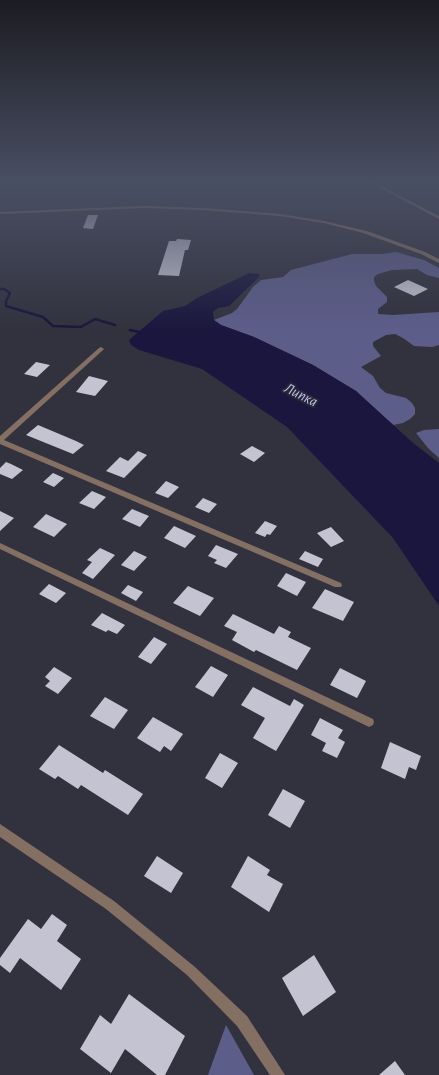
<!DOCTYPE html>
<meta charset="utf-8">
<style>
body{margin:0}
canvas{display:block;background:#32323e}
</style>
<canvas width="439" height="1075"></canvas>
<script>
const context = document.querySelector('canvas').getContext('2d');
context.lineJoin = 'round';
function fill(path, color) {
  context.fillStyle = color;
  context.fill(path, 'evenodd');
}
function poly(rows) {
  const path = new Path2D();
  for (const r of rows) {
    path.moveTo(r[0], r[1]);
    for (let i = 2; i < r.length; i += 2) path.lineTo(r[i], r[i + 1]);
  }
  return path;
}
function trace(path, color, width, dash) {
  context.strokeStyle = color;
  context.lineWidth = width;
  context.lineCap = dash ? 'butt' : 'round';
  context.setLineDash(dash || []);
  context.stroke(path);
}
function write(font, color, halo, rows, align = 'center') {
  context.font = font + ' "Alegreya Sans",sans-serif';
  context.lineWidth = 4;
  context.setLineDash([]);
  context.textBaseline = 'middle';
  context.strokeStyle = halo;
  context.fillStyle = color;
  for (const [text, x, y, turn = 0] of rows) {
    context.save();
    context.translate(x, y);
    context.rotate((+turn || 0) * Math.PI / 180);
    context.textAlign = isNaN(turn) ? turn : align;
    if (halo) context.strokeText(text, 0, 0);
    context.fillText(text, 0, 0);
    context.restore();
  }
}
fill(poly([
 [396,252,424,260,439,268,439,278,427,275,417,269,392,270,378,274,374,277,374,281,376,286,387,297,387,302,378,309,378,314,393,315,439,312,439,345,432,347,414,346,403,338,395,334,386,335,373,342,373,346,381,356,361,367,373,376,380,388,386,393,406,398,412,403,415,408,415,414,410,419,403,423,393,425,356,391,313,365,254,337,221,325,214,320,232,313,237,309,253,287,261,280,283,277,291,270,352,254,382,254],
 [439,429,439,458,428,448,416,433,424,430],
 [226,1025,254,1075,208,1075]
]), '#5d5d8a');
fill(poly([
 [249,273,259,274,259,277,229,306,218,308,213,312,214,320,221,325,254,337,313,365,356,391,412,442,439,463,439,606,393,538,287,427,202,369,139,350,131,345,129,340,163,311,185,306,197,298]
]), '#1a163d');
trace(poly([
 [0,289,4,289,10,293,6,301,6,306,43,317,53,326,81,327,95,319,115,325],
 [130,330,144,333]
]), '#1a163d', 2.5);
fill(poly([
 [88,215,98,215,93,229,83,228],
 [177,239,191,240,188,250,185,250,179,276,158,275,169,241,176,241],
 [408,280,428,289,414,296,394,287],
 [36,362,50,365,37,377,24,374],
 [89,376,108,381,95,396,76,392],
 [38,425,76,441,84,445,73,454,26,435],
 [252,446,265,453,254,462,240,454],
 [138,451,147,455,124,478,106,471,120,457,128,461],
 [6,462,11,464,23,470,12,479,0,474,0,468],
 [53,473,64,478,54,487,43,482],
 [166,481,179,487,168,498,155,493],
 [92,491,106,497,94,509,79,503],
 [203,498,217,504,209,513,195,507],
 [132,509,149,516,140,527,122,519],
 [0,511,14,518,0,531],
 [46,514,67,524,54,537,33,527],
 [265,521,277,526,270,535,267,534,265,537,255,533],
 [174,526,196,536,185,548,164,538],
 [331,527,344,541,331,547,317,533],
 [216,545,238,554,226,568,214,563,217,560,208,556],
 [100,548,115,555,93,579,82,573,92,562,87,560],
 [134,551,147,557,134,571,121,565],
 [305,551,323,559,318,567,299,559],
 [286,573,306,582,297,596,277,586],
 [49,584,66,593,56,603,39,594],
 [128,585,143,592,136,601,121,593],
 [188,586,214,598,200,616,173,603],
 [325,589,354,602,343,621,312,608],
 [102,613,125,625,117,634,108,630,106,632,91,625],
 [233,614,274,634,279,626,291,632,288,637,311,648,297,670,256,650,254,652,232,640,237,632,224,626],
 [154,637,167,644,151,664,138,657],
 [211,666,228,675,213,697,195,687],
 [54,667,72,678,58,694,45,686,50,681,45,677],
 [340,668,366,681,357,698,330,685],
 [253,687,290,706,294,699,304,705,276,751,253,738,265,718,241,705],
 [105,697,128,710,114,729,90,716],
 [153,717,183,734,171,751,164,746,160,752,137,738],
 [320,718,343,730,338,738,345,742,337,758,322,751,326,743,311,735],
 [390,742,421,756,416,770,409,767,405,779,381,768],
 [59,745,103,773,105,770,143,794,128,815,81,785,78,789,58,776,55,779,39,769],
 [220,753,238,763,222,788,205,778],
 [283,789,305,801,290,828,268,815],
 [157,856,183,873,171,893,144,876],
 [248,856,270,870,267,875,283,884,269,912,231,887],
 [52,914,67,925,57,941,81,959,61,990,20,958,10,973,0,965,0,958,28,919,41,929],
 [314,955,336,992,303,1016,282,978],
 [129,994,185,1036,165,1075,157,1075,125,1049,111,1073,80,1049,100,1015,111,1024],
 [395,1061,405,1075,379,1075]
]), '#c3c3d2');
fill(poly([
 [367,181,371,181,439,216,439,219,367,181],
 [144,206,203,208,280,214,324,221,367,231,425,252,439,259,439,263,421,254,363,233,324,223,280,216,203,210,144,208,0,214,0,212,144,206],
 [101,347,104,349,103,350,4,440,341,583,342,585,341,587,335,587,0,444,0,436,99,348,101,347],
 [0,543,373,719,374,722,373,725,369,727,365,725,0,549,0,543],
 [0,824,114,901,195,967,247,1016,285,1075,270,1075,237,1026,187,975,106,909,0,837,0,824]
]), '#846f63');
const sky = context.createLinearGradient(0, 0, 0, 331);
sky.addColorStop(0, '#1c1c22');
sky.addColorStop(0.55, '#494f63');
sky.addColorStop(1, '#494f6300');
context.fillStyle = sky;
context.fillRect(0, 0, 439, 331);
write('italic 15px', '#bebff9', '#282834', [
 ["Липка",301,395,27]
]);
</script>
